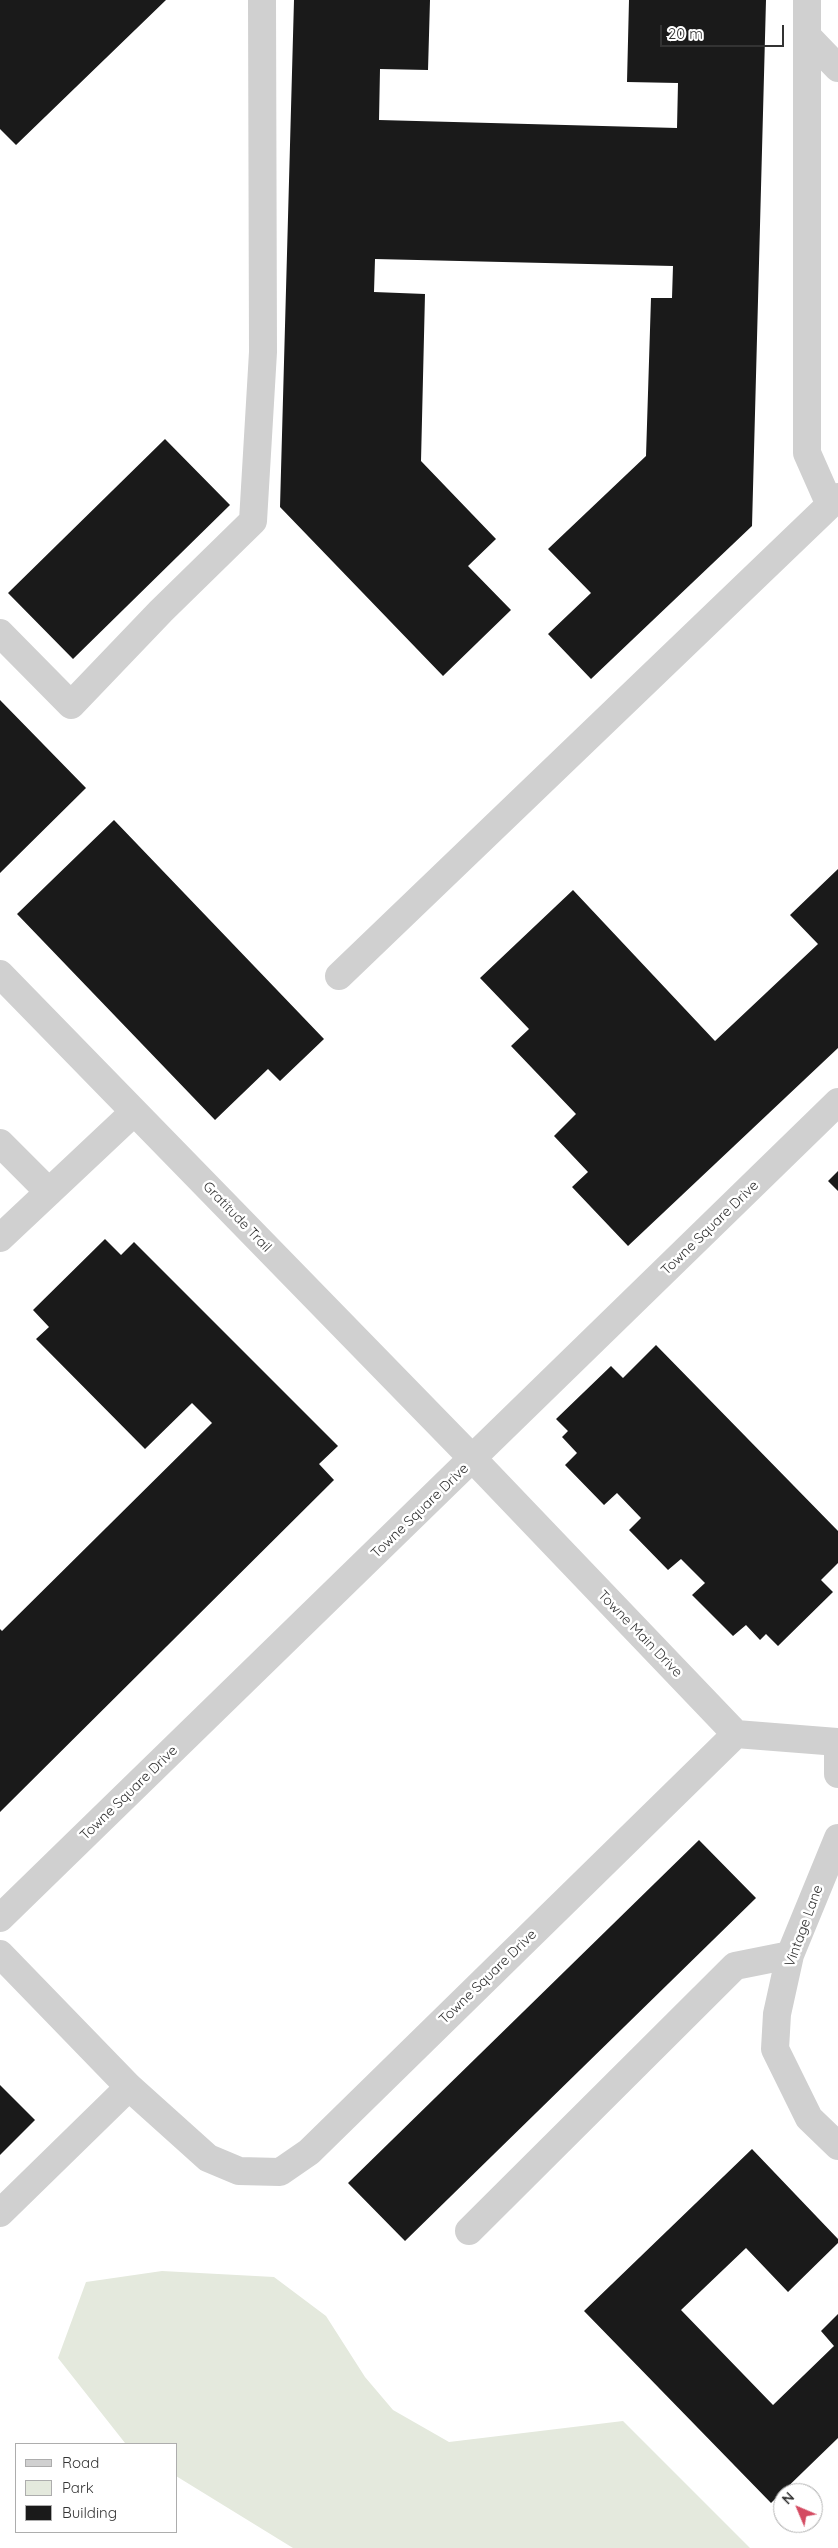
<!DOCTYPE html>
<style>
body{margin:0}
#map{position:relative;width:838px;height:2548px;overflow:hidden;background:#fff;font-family:Quicksand,sans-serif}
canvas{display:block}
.legend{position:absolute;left:15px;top:2443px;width:162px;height:90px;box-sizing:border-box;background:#fff;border:1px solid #adadad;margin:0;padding:6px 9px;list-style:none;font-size:15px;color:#333}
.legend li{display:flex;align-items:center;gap:10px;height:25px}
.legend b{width:25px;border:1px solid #adadad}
.north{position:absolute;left:773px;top:2483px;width:50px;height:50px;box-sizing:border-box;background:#fff;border:1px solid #adadad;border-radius:50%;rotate:315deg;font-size:14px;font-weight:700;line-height:20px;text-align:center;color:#333}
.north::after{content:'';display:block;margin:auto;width:18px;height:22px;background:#d44a61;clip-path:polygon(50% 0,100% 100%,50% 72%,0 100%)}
.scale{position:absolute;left:660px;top:25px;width:124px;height:22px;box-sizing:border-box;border:2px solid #333;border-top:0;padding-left:6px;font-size:15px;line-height:18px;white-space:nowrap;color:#333;-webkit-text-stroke:4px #fff;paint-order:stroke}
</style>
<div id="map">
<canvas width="838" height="2548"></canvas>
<ul class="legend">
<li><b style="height:6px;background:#d0d0d0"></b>Road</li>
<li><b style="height:14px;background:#e4e9dd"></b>Park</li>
<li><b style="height:14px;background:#1a1a1a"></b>Building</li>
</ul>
<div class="north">N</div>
<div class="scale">20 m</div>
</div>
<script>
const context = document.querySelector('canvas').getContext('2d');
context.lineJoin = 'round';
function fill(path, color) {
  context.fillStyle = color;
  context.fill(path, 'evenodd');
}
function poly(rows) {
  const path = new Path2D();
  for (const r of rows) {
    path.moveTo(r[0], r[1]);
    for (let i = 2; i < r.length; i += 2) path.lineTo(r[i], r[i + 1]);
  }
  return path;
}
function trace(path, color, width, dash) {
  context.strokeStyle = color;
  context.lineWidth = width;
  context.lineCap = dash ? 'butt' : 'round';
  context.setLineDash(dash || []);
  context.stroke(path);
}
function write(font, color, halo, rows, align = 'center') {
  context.font = font + ' Quicksand,sans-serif';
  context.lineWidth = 5;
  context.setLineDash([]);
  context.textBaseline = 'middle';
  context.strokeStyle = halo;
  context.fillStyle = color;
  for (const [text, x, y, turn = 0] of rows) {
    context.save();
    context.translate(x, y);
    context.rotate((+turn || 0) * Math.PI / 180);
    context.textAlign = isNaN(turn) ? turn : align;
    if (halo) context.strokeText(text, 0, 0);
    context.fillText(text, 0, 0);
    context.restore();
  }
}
fill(poly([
 [162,2271,274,2277,326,2316,365,2377,393,2410,449,2442,623,2421,750,2548,293,2548,176,2476,176,2444,125,2443,58,2358,86,2282]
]), '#e4e9dd');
fill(poly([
 [0,0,166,0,16,145,0,129],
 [294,0,430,0,428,70,380,69,379,120,677,128,678,83,627,82,629,0,766,0,752,526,591,679,548,634,591,593,548,549,646,456,651,298,672,298,673,266,375,259,374,292,425,294,421,461,496,539,468,566,511,610,443,676,280,507],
 [165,439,230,505,73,659,8,593],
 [0,700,86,788,0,873],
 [114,820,324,1039,280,1081,268,1069,215,1120,17,914],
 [838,869,838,1048,628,1246,572,1187,588,1172,554,1136,576,1114,511,1046,529,1029,480,978,573,890,715,1041,818,944,790,915],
 [838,1171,838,1191,828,1181],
 [105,1239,121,1255,134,1242,338,1446,319,1464,334,1480,0,1812,0,1629,2,1631,212,1423,192,1403,145,1449,36,1339,49,1327,33,1310],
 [656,1345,838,1531,838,1563,821,1580,833,1592,778,1646,766,1634,760,1640,746,1625,733,1636,692,1595,705,1583,681,1559,668,1570,629,1530,641,1518,617,1493,604,1505,565,1465,577,1453,562,1437,568,1431,556,1419,611,1366,623,1378],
 [699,1840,756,1898,405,2241,348,2183],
 [0,2085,35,2120,0,2155],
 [752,2149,838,2239,838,2243,788,2292,746,2248,681,2310,773,2405,834,2346,821,2331,838,2314,838,2438,771,2503,584,2311]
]), '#1a1a1a');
trace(poly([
 [807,0,807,453,830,505],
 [807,36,838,68],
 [0,633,71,705,161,611,253,521,263,352,262,0],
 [0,974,473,1459,736,1734,838,1742],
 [339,976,838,497],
 [0,1143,49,1192],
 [0,1238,134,1112],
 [838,1756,838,1774],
 [838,1838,790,1955,777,2014,775,2049,809,2118,838,2146],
 [0,1918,838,1102],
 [0,1954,129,2087,208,2158,239,2171,280,2172,309,2152,736,1734],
 [0,2213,129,2087],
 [469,2231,735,1966,790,1955]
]), '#d0d0d0', 28);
write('14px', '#333', '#fff', [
 ["Gratitude Trail",237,1217,46],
 ["Towne Square Drive",710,1228,-44],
 ["Towne Square Drive",420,1511,-44],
 ["Towne Main Drive",640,1634,46],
 ["Towne Square Drive",129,1793,-44],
 ["Vintage Lane",804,1926,-70],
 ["Towne Square Drive",488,1977,-44]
]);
</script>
